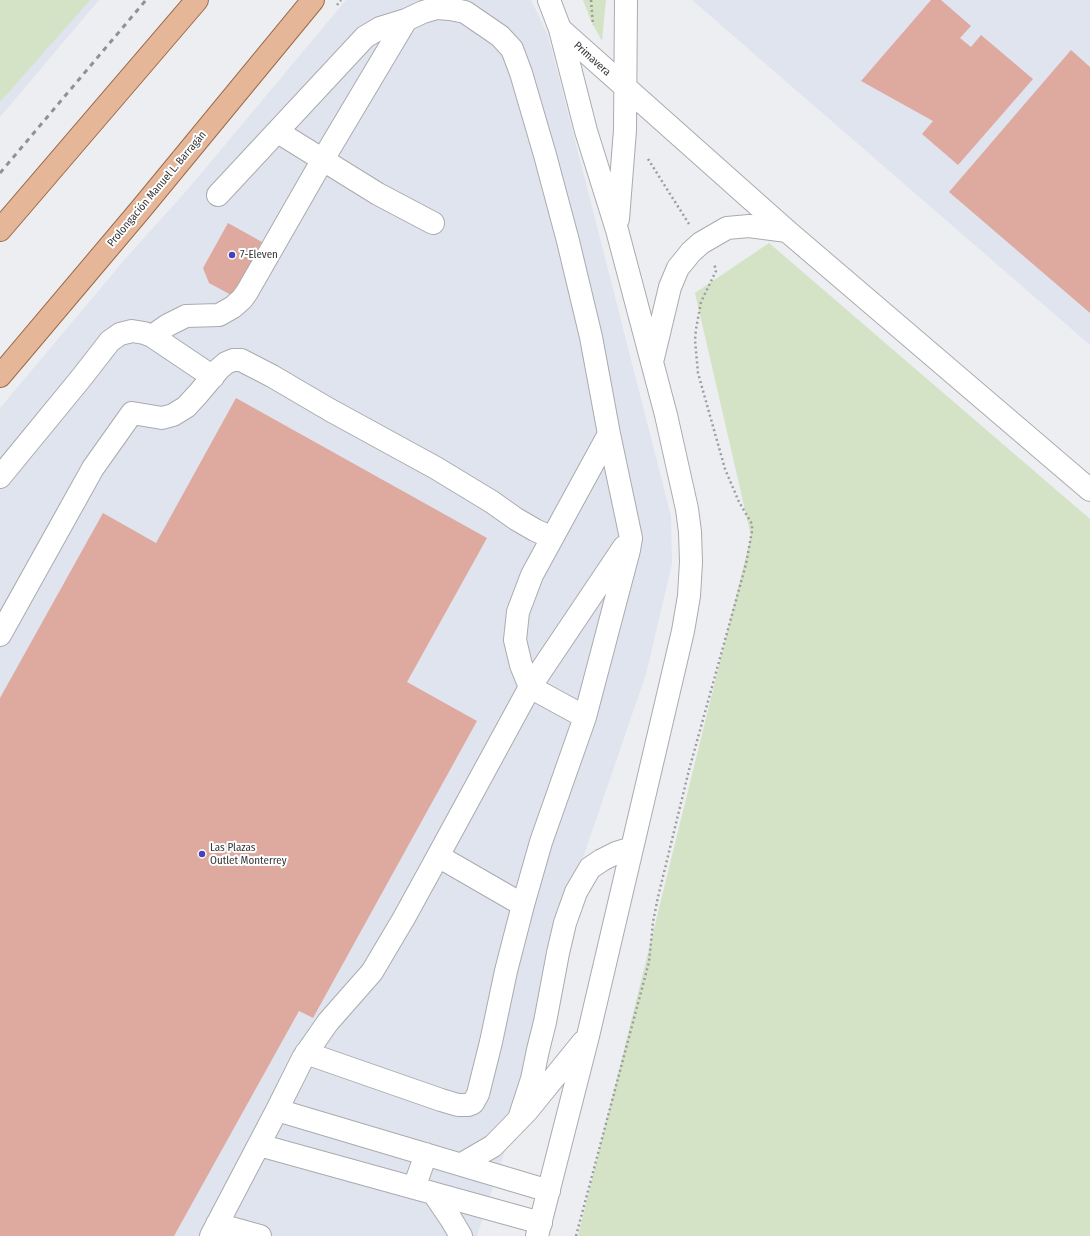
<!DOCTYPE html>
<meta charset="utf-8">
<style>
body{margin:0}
canvas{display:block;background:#eceef2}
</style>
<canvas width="1090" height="1236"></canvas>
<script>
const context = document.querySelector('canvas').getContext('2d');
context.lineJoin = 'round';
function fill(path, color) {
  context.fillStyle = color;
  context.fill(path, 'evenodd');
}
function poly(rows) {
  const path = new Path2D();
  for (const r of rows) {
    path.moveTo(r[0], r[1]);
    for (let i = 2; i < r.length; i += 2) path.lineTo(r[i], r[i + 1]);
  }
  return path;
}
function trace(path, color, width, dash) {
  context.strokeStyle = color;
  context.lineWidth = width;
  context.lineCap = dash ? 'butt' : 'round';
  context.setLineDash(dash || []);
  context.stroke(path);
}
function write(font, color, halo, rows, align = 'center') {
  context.font = font + ' "Fira Sans Condensed",sans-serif';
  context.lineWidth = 4;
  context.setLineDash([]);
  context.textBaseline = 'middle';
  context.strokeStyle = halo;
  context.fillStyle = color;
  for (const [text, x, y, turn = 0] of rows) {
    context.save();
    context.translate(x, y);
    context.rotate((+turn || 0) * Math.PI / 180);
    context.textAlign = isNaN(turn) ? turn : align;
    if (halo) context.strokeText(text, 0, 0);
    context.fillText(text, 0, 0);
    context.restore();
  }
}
fill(poly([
 [0,0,99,0,0,117],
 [346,0,531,0,548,35,671,516,672,564,646,674,554,942,524,1093,477,1236,0,1236,0,408,126,258,188,189],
 [692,0,1090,0,1090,345]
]), '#e0e4ef');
fill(poly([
 [0,0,90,0,0,102],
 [583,0,606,0,602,41,591,21],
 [769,243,1090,519,1090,1236,578,1236,751,536,695,293]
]), '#d4e2c6');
fill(poly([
 [931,0,941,0,971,26,960,38,971,47,981,35,1033,79,958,165,922,134,933,121,861,81],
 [1071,50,1090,67,1090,313,949,192],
 [228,223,262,242,233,296,209,283,203,268],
 [236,398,487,538,407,682,477,721,313,1018,299,1011,174,1236,0,1236,0,698,103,513,156,543]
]), '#deaaa0');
const minor = poly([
 [560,29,787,231,1090,490],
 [278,132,378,194,433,223],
 [618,219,625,130,626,0],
 [152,336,168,325,186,316,219,315,233,307,242,299,247,292,322,161,406,20],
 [653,358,670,287,678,268,691,252,701,243,727,228,749,226,787,231],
 [0,477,82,377,110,341,120,334,132,331,144,333,152,336,213,377],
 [0,635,93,468,132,413,162,418,173,415,186,407,198,394,219,369,226,363,233,360,241,360,272,376,330,410,436,468,492,502,516,519,535,530,552,538],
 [585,717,530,687,521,665,515,640,518,612,532,575,609,434],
 [438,856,530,687,624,547],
 [306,1053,441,1100,458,1105,468,1105,473,1103,478,1094,491,1042,506,971,523,905],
 [277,1110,549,1191],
 [519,1119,532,1079,538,1050,545,1022,558,953,565,923,576,892,590,868,602,860,616,853,632,848],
 [259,1145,541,1223],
 [462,1164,493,1146,527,1111,583,1042],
 [414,1188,426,1154],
 [434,1194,451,1219,461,1236],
 [217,1224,260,1236],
 [211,1236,277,1110,303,1058,328,1022,372,972,404,918,438,856,523,905,541,842,585,717,629,550,631,538,609,434,591,337,568,241,545,155,521,73,512,49,500,36,465,12,450,9,437,8,423,12,406,20,380,28,365,37,218,195],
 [537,1236,588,1036,683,631,689,596,691,562,690,532,687,509,666,415,617,230,586,131,560,29,549,0]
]);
const major = poly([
 [0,230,197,0],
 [0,376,141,209,313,0]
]);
trace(minor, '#aaabaf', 24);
trace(major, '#9c6a48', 24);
trace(poly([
 [591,0,593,25],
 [337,5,341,0],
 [648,159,689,224],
 [576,1236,649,962,653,922,658,897,689,770,746,564,752,531,752,524,739,502,725,469,698,373,695,340,696,329,701,302,716,271,714,263]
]), '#9b9c9f', 2.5, [2, 3]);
trace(minor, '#fff', 22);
trace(major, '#e5b697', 22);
trace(poly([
 [0,173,146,0]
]), '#909194', 3, [5, 5]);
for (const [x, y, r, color] of [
 [232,255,4,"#4443b9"],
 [202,854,4,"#4443b9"]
]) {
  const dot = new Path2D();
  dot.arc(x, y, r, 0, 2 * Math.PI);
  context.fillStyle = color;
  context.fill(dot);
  trace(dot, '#fff', 1.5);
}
write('11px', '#353537', '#fff', [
 ["Primavera",592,59,42],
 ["Prolongación Manuel L. Barragán",157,189,-50]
]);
write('11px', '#353537', '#fff', [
 ["7-Eleven",240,255],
 ["Las Plazas",210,848],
 ["Outlet Monterrey",210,861]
], 'left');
</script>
